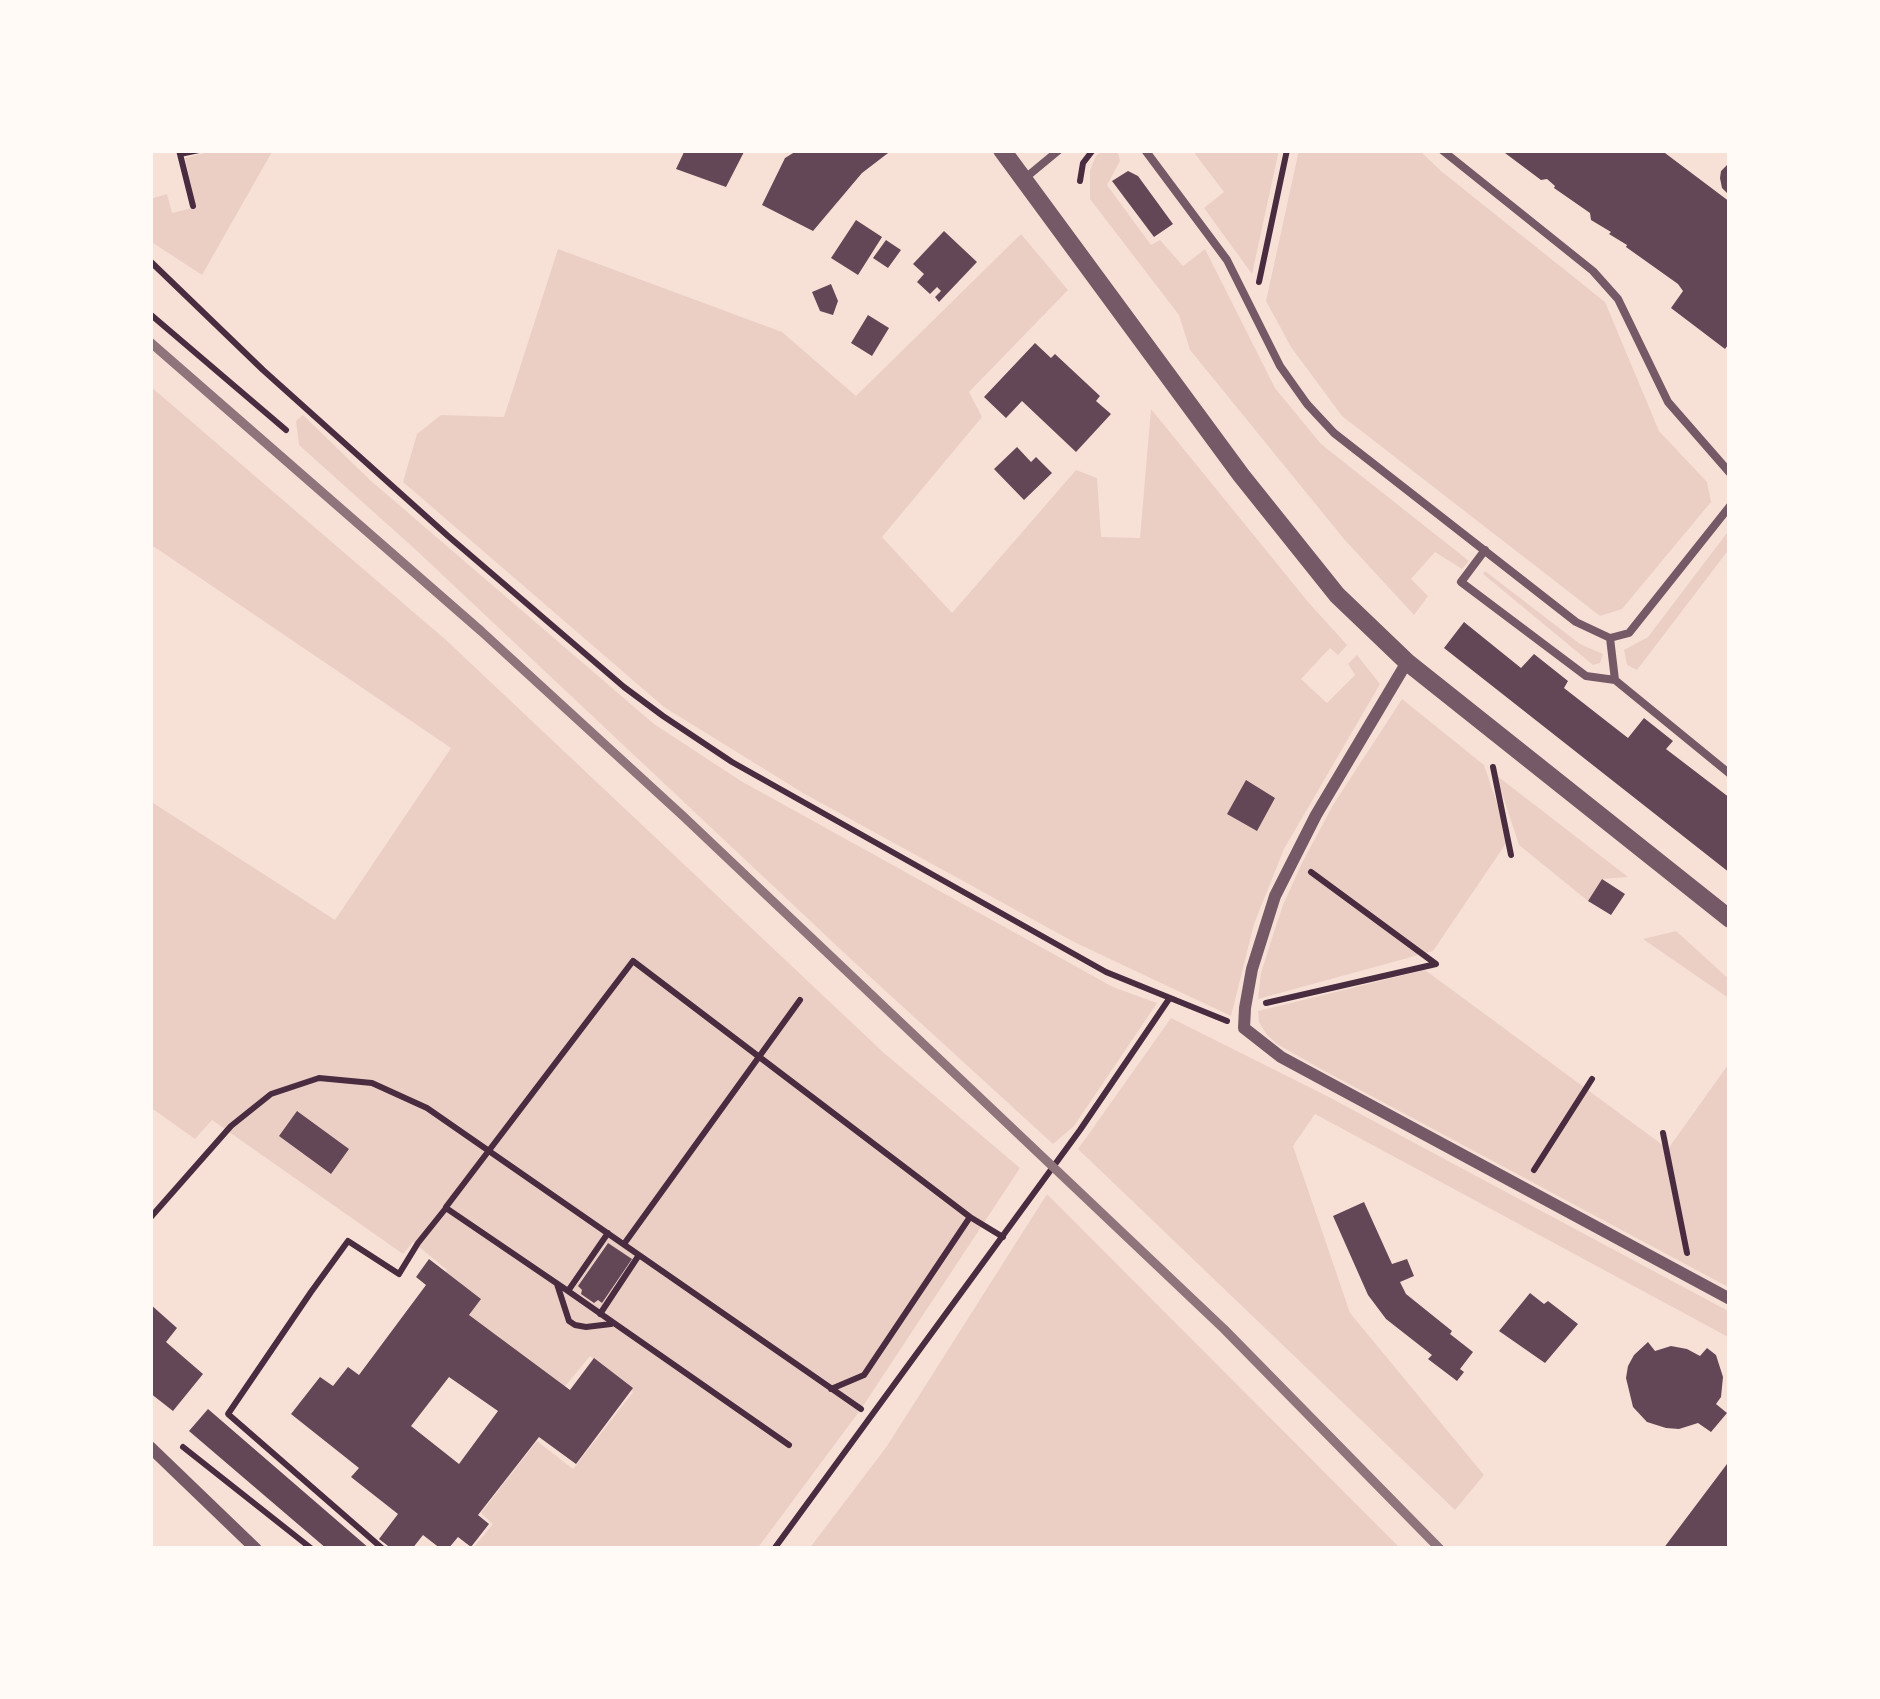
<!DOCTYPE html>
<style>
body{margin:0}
#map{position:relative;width:1880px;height:1699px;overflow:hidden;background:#f7e1d7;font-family:"Exo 2",sans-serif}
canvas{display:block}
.frame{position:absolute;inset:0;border:153px solid #fffaf5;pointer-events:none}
</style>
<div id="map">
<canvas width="1880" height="1699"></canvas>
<div class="frame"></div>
</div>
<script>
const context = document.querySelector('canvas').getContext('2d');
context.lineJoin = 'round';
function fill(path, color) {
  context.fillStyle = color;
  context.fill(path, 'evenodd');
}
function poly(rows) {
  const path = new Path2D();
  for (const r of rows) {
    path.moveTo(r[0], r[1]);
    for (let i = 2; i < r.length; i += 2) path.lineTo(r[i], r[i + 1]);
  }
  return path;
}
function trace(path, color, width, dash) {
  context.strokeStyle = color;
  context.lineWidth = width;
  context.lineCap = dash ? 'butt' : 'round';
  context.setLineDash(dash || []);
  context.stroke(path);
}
fill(poly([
 [217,150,273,150,202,275,150,241,150,199,167,194,172,213,196,207,185,158],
 [1104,150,1118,153,1120,161,1107,185,1151,245,1160,240,1183,266,1205,249,1275,388,1321,444,1469,561,1462,569,1435,552,1411,579,1428,596,1414,615,1344,539,1190,350,1179,315,1090,199,1090,170,1096,156],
 [1192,150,1279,150,1252,274,1204,208,1224,192],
 [1299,150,1419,150,1441,171,1605,302,1659,431,1707,482,1711,502,1622,609,1600,616,1342,416,1291,347,1266,301],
 [1021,234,1068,290,969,392,982,417,882,537,952,613,1076,470,1097,478,1101,537,1140,538,1151,409,1309,603,1347,645,1338,655,1330,648,1301,679,1327,703,1355,675,1348,664,1357,655,1380,684,1284,849,1254,924,1231,1016,1074,942,803,793,664,707,403,482,417,434,441,415,504,417,558,249,782,332,856,396],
 [150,386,446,640,884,1053,1020,1168,861,1409,757,1549,472,1549,493,1524,481,1513,537,1441,573,1469,633,1392,590,1356,563,1389,468,1318,480,1298,463,1286,442,1278,447,1270,413,1242,403,1254,212,1120,195,1139,150,1107,150,801,335,920,451,748,150,544],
 [607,1243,631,1259,602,1303,598,1300,593,1303,578,1286],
 [303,415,370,480,654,724,741,781,1113,987,1157,1003,1074,1126,1053,1144,855,963,417,551,299,445,296,421],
 [1730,529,1730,548,1637,670,1627,665,1624,650,1648,637],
 [1485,571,1580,644,1603,654,1600,663,1593,665,1483,574],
 [1402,699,1484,765,1509,839,1433,951,1258,999,1261,973,1272,938,1283,905,1302,863,1333,805],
 [1496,775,1628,877,1602,879,1588,901,1519,845],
 [1676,931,1730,980,1730,999,1643,939],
 [1425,970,1668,1149,1730,1062,1730,1288,1319,1068,1277,1044,1267,1035,1259,1022,1258,1011],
 [1171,1018,1325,1095,1730,1312,1730,1338,1315,1114,1293,1146,1350,1313,1484,1475,1455,1510,1078,1149],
 [1047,1194,1382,1530,1401,1549,809,1549,887,1446]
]), '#ebcfc5');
fill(poly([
 [685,150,745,150,726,187,676,169],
 [798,150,892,150,862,173,813,231,762,205,785,158],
 [1501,150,1661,150,1730,202,1730,342,1725,349,1671,308,1683,291,1678,284,1626,247,1627,245,1609,234,1611,232,1591,220,1590,213,1554,188,1555,186,1547,179,1541,180],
 [1730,162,1730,196,1722,188,1720,178,1721,171],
 [1128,171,1138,176,1173,224,1154,237,1112,181],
 [856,220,882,237,858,275,831,258],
 [944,231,977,262,939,302,935,297,941,291,937,287,930,294,917,282,924,274,913,264],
 [886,240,901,250,888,268,873,258],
 [831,284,838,301,833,315,820,311,812,292],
 [868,315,889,328,872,356,851,343],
 [1035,343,1051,358,1055,354,1100,396,1096,401,1111,414,1076,452,1022,401,1006,418,984,397],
 [1017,447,1031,462,1036,457,1052,473,1024,500,994,469],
 [1464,622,1521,668,1534,654,1568,681,1564,688,1628,738,1644,718,1673,741,1666,749,1730,798,1730,873,1444,648],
 [1246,780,1275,798,1257,831,1227,814],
 [1602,879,1625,894,1611,915,1588,901],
 [297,1111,349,1149,331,1174,279,1136],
 [1364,1202,1392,1264,1407,1259,1414,1276,1400,1282,1406,1294,1452,1331,1450,1334,1473,1352,1460,1369,1464,1372,1457,1381,1428,1359,1432,1355,1386,1319,1368,1295,1333,1216],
 [608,1243,632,1259,602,1303,598,1300,594,1303,581,1294,582,1290,578,1286],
 [429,1259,481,1299,469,1315,570,1390,594,1358,633,1388,576,1464,539,1437,478,1515,489,1524,471,1547,458,1537,448,1549,441,1549,423,1535,412,1549,392,1549,379,1539,398,1514,351,1477,359,1468,291,1414,320,1377,333,1386,348,1367,359,1375,426,1285,416,1277],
 [449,1377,498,1411,459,1464,411,1426],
 [1530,1293,1544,1304,1548,1301,1578,1324,1545,1363,1499,1331],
 [150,1304,177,1328,166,1342,203,1374,173,1411,150,1393],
 [1648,1342,1655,1351,1671,1346,1687,1349,1700,1356,1707,1348,1716,1355,1723,1377,1721,1397,1716,1404,1727,1413,1711,1432,1698,1423,1679,1429,1666,1428,1647,1422,1633,1407,1626,1378,1628,1366,1634,1355],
 [208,1409,370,1549,327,1549,189,1431],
 [1730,1460,1730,1549,1663,1549]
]), '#644757');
trace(poly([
 [179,150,193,206],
 [180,154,199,150],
 [1080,181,1083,163,1093,150],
 [150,261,263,370,448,536,624,687,663,716,732,762,1106,972,1227,1021],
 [1259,282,1287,150],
 [150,314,286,430],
 [1493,767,1511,855],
 [1266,1003,1436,964,1311,872],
 [1663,1133,1687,1253],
 [1534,1170,1592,1079],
 [446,1207,633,961,970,1217,1003,1237],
 [150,1218,231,1126,271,1094,319,1078,372,1083,427,1108,861,1409],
 [624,1244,800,1000],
 [557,1284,569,1321,575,1325,586,1327,611,1324],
 [568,1291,789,1445],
 [600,1314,639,1255],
 [831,1389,864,1375,970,1217],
 [183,1447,312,1549],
 [383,1549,228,1414,311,1292,348,1241,399,1274,418,1243,446,1208,568,1291,608,1233],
 [774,1549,1080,1130,1169,999]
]), '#4a2c40', 6);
trace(poly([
 [1145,150,1227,260,1280,366,1307,404,1334,433,1576,622,1610,638,1629,633,1730,506],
 [1442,150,1593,271,1618,299,1668,402,1730,473],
 [1024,179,1059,150],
 [1485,550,1461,582,1586,676,1615,680,1730,774],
 [1610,638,1615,680]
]), '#755966', 8);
trace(poly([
 [1407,662,1316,815,1275,896,1252,969,1245,1008,1244,1028,1281,1057,1730,1299],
 [150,1447,256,1549]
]), '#755966', 12);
trace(poly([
 [1002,150,1241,475,1337,595,1407,662,1730,919]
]), '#755966', 18);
trace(poly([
 [150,342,481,631,683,816,1224,1329,1440,1549]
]), '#8f747c', 9);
</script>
